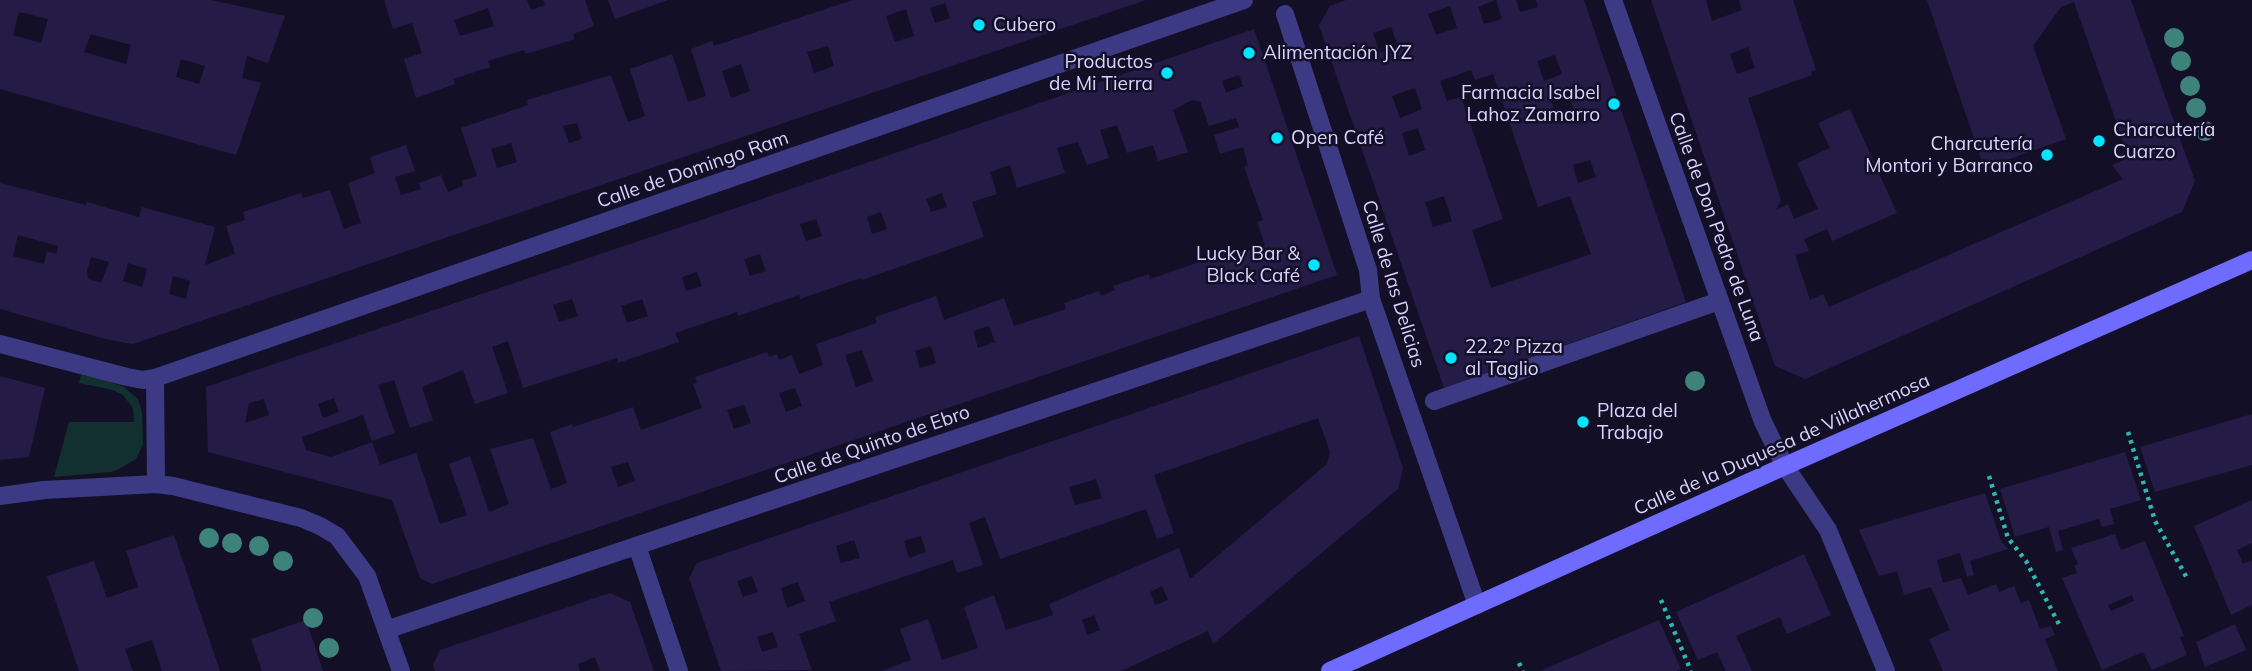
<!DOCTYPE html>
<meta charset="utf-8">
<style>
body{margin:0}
canvas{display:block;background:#130f26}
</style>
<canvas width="2252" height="671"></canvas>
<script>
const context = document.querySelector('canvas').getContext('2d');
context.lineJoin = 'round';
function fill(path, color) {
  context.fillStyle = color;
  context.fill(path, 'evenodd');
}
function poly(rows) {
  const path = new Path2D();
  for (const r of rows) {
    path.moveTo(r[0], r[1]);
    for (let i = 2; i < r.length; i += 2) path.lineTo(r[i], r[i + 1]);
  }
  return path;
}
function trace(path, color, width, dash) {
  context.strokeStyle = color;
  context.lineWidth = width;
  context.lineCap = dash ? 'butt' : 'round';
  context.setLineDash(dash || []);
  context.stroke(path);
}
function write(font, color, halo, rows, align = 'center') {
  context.font = font + ' Mulish,sans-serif';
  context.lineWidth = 5;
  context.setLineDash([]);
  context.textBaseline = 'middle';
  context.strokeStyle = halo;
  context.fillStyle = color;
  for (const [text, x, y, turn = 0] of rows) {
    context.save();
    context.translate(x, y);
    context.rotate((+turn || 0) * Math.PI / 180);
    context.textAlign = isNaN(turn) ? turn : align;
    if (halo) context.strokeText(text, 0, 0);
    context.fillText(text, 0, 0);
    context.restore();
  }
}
fill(poly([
 [81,375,96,377,124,387,138,399,142,412,143,444,136,459,119,469,111,472,54,477,69,422,134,422,133,408,123,395,113,390,79,383]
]), '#12302f');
fill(poly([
 [0,0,211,0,285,16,268,63,247,56,242,78,261,83,236,155,0,89],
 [19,12,48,19,41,43,13,35],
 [91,34,131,45,126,64,84,52],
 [181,59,205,66,199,84,176,77],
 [384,0,527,0,531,10,545,5,543,0,585,0,594,26,573,34,575,39,526,54,524,50,488,61,490,67,453,79,455,84,416,98,404,59,422,53,412,23,393,29],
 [488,8,494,26,460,36,454,20],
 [608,0,668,0,615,19],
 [853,0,1146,0,133,344,109,340,0,309,0,183,86,205,87,202,139,217,142,207,215,227,205,265,235,254,226,226,245,220,243,212,301,193,303,198,330,190,344,229,361,223,348,183,375,173,370,157,406,145,415,171,395,177,401,195,421,189,419,183,441,175,448,192,463,186,462,181,477,176,461,128,528,105,527,100,611,75,628,122,645,116,630,69,672,54,688,102,706,96,691,49,712,41,714,46],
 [945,3,950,18,935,23,930,8],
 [906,9,914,36,895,42,886,16],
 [828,46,834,66,814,73,807,52],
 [741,64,750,91,731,98,722,71],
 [577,123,582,139,569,143,563,126],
 [511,143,517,162,497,168,491,149],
 [18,235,58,246,56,254,47,251,44,264,13,256],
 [91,257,109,262,101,283,88,279,87,271],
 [128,263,147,269,142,287,123,281],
 [173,276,190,281,186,299,169,294],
 [1346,0,1495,0,1478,7,1484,24,1502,19,1496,0,1516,0,1520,12,1538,7,1536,0,1584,0,1686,302,1444,388,1319,25,1330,6],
 [1450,6,1457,28,1436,35,1428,14],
 [1391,27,1398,46,1380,53,1373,33],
 [1555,55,1562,74,1544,81,1537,61],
 [1471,70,1475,80,1493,74,1538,207,1570,196,1591,254,1491,288,1472,230,1503,219,1461,97,1447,101,1440,81],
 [1415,88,1422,109,1400,118,1392,96],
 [1567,89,1573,108,1555,113,1549,95],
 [1418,128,1425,150,1409,156,1402,133],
 [1590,160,1596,177,1578,183,1573,165],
 [1444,196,1452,221,1433,227,1425,202],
 [1651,0,1706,0,1712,21,1742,10,1739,0,1793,0,1816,70,1811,72,1812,75,1748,98,1781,200,1776,210,1788,204,1794,219,1818,209,1797,163,1830,148,1818,123,1850,109,1897,213,1832,241,1827,229,1804,239,1809,251,1795,255,1810,300,1823,294,1829,307,2123,179,2112,165,2129,158,2074,2,2061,7,2033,46,2066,139,1984,168,1927,0,2131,0,2195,181,2182,212,1805,379,1775,366],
 [1748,47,1755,68,1737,74,1730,54],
 [1254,29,1337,275,432,584,420,578,392,500,208,452,206,387,704,219],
 [1239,75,1243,86,1226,93,1222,81],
 [1192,100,1200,101,1209,126,1236,118,1239,127,1214,135,1220,154,1243,147,1248,165,1244,167,1263,220,1257,222,1265,245,1238,254,1237,249,1150,279,1149,274,1113,286,1115,290,1101,296,1099,291,1064,303,1066,309,1014,326,1004,298,944,320,936,296,875,317,877,323,816,344,823,365,799,374,792,355,779,360,777,354,769,357,767,352,695,377,697,383,693,384,702,408,641,430,633,407,573,427,572,424,550,432,567,483,551,489,533,438,490,449,509,504,489,512,470,456,449,464,467,515,440,524,416,453,380,465,372,442,331,457,306,450,302,437,363,415,372,441,395,433,378,385,394,380,410,428,433,420,422,387,463,370,475,404,508,393,492,347,508,341,523,388,617,358,618,363,679,342,675,333,737,312,738,316,799,295,800,299,861,278,862,280,984,237,972,202,997,194,990,172,1010,165,1017,188,1065,173,1057,148,1078,142,1087,165,1109,158,1100,130,1117,125,1127,153,1153,145,1158,161,1188,152,1173,110],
 [942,193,947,207,931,212,926,199],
 [881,212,887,229,872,234,867,217],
 [816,219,822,236,806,241,800,224],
 [760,254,766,271,750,276,744,259],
 [697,272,702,286,686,291,682,277],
 [572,299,578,316,559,322,553,305],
 [642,299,648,316,627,323,621,306],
 [989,326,995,342,978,348,973,331],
 [931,346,936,363,920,368,915,351],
 [862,350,873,381,856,387,845,355],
 [795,388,802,406,786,412,779,393],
 [334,398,339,412,323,418,318,404],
 [264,399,269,415,245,423,249,403],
 [744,405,751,423,734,429,727,410],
 [628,462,635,481,618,487,611,467],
 [1359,336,1403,468,1398,489,1213,644,1208,631,1121,671,882,671,911,660,900,629,928,619,942,660,978,648,964,607,994,595,1006,630,1053,615,1049,604,1179,548,1190,579,1327,464,1330,452,1318,418,1154,475,1174,533,1157,539,1146,509,1000,559,985,517,969,523,983,565,957,573,953,560,829,602,836,621,799,634,812,670,721,671,689,578,697,563],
 [1096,479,1102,498,1075,505,1069,487],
 [921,536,926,552,909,558,904,541],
 [854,540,860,558,841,563,836,546],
 [752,576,758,592,743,597,737,581],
 [798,582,805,601,787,608,781,588],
 [1162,586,1168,600,1155,605,1150,592],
 [1094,615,1100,630,1087,635,1082,620],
 [773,632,778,647,762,652,757,637],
 [0,376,45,388,29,457,0,460],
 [2252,414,2252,465,2155,492,2140,447],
 [2125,452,2141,500,2110,509,2114,524,2102,527,2099,519,2058,531,2063,550,2056,552,2049,527,2015,537,2000,489],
 [1985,493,2001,541,2008,549,1970,561,1974,575,1967,577,1960,553,1937,560,1943,583,1961,578,1968,595,1996,584,1999,592,2014,586,2021,603,2029,600,2040,629,2051,626,2055,635,2045,639,2058,671,1943,671,1929,639,1950,630,1931,587,1904,595,1897,571,1879,576,1859,530],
 [2252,500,2252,543,2237,550,2243,564,2252,560,2252,605,2231,615,2194,526],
 [2115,534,2121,550,2145,541,2184,636,2180,637,2187,655,2152,670,2143,652,2102,670,2062,578,2077,573,2074,566,2078,564,2071,548],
 [2132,595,2134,601,2111,611,2108,605],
 [174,535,220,671,162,671,152,640,125,649,133,671,79,671,47,576,94,561,107,598,138,587,126,551],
 [1804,554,1831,615,1787,634,1780,617,1736,636,1752,671,1726,671,1717,652,1698,660,1676,612],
 [610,593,630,602,654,671,600,671,595,657,578,664,580,671,435,671,433,665,440,650],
 [306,620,323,671,262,671,251,639],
 [1659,620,1681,669,1676,671,1540,671],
 [2235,624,2246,650,2205,667,2196,642]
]), '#241b47');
trace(poly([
 [2128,432,2155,521,2187,578],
 [1989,476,2008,538,2026,561,2061,628],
 [1661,600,1691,671],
 [1519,663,1523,671]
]), '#2fb8b0', 4.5, [3.5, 5]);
trace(poly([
 [1613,0,1763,422,1785,466,1828,530,1886,671],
 [1285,14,1368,270,1371,299,1477,605],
 [0,344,127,377,143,380,155,378,1244,0],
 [155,378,156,484],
 [1434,401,1719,301],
 [0,496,44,490,156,484,173,486,301,518,320,526,337,536,367,576,401,671],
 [637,546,679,671],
 [386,630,1371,299]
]), '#3d3a85', 18);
trace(poly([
 [1330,671,1785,466,2252,260]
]), '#6f6bff', 18);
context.fillStyle = '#3d827b';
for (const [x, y] of [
 [2174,38],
 [2181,61],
 [2190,86],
 [2196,108],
 [2205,131],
 [1695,381],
 [209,538],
 [232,543],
 [259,546],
 [283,561],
 [313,618],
 [329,648]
]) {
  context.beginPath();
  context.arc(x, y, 10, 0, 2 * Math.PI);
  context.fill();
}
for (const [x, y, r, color] of [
 [979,25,7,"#00e5ff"],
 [1249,53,7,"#00e5ff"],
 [1167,73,7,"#00e5ff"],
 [1614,104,7,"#00e5ff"],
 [1277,138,7,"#00e5ff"],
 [2099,141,7,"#00e5ff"],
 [2047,155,7,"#00e5ff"],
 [1314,265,7,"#00e5ff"],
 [1451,358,7,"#00e5ff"],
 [1583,422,7,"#00e5ff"]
]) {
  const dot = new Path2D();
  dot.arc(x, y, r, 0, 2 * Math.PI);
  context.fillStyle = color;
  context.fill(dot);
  trace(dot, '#130f26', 2.5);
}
write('19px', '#d9d4ff', '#130f26', [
 ["Cubero",993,25],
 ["Alimentación JYZ",1263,53],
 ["Productos",1153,62,"right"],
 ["de Mi Tierra",1153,84,"right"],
 ["Farmacia Isabel",1600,93,"right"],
 ["Lahoz Zamarro",1600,115,"right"],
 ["Charcutería",2113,130],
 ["Cuarzo",2113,152],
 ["Open Café",1291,138],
 ["Charcutería",2033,144,"right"],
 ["Montori y Barranco",2033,166,"right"],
 ["Lucky Bar &",1300,254,"right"],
 ["Black Café",1300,276,"right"],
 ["22.2º Pizza",1465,347],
 ["al Taglio",1465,369],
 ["Plaza del",1597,411],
 ["Trabajo",1597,433]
], 'left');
write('19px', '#d9d4ff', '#130f26', [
 ["Calle de Domingo Ram",693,170,-19],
 ["Calle de Don Pedro de Luna",1716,227,70],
 ["Calle de las Delicias",1393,284,73],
 ["Calle de Quinto de Ebro",872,445,-19],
 ["Calle de la Duquesa de Villahermosa",1782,445,-24]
]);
</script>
